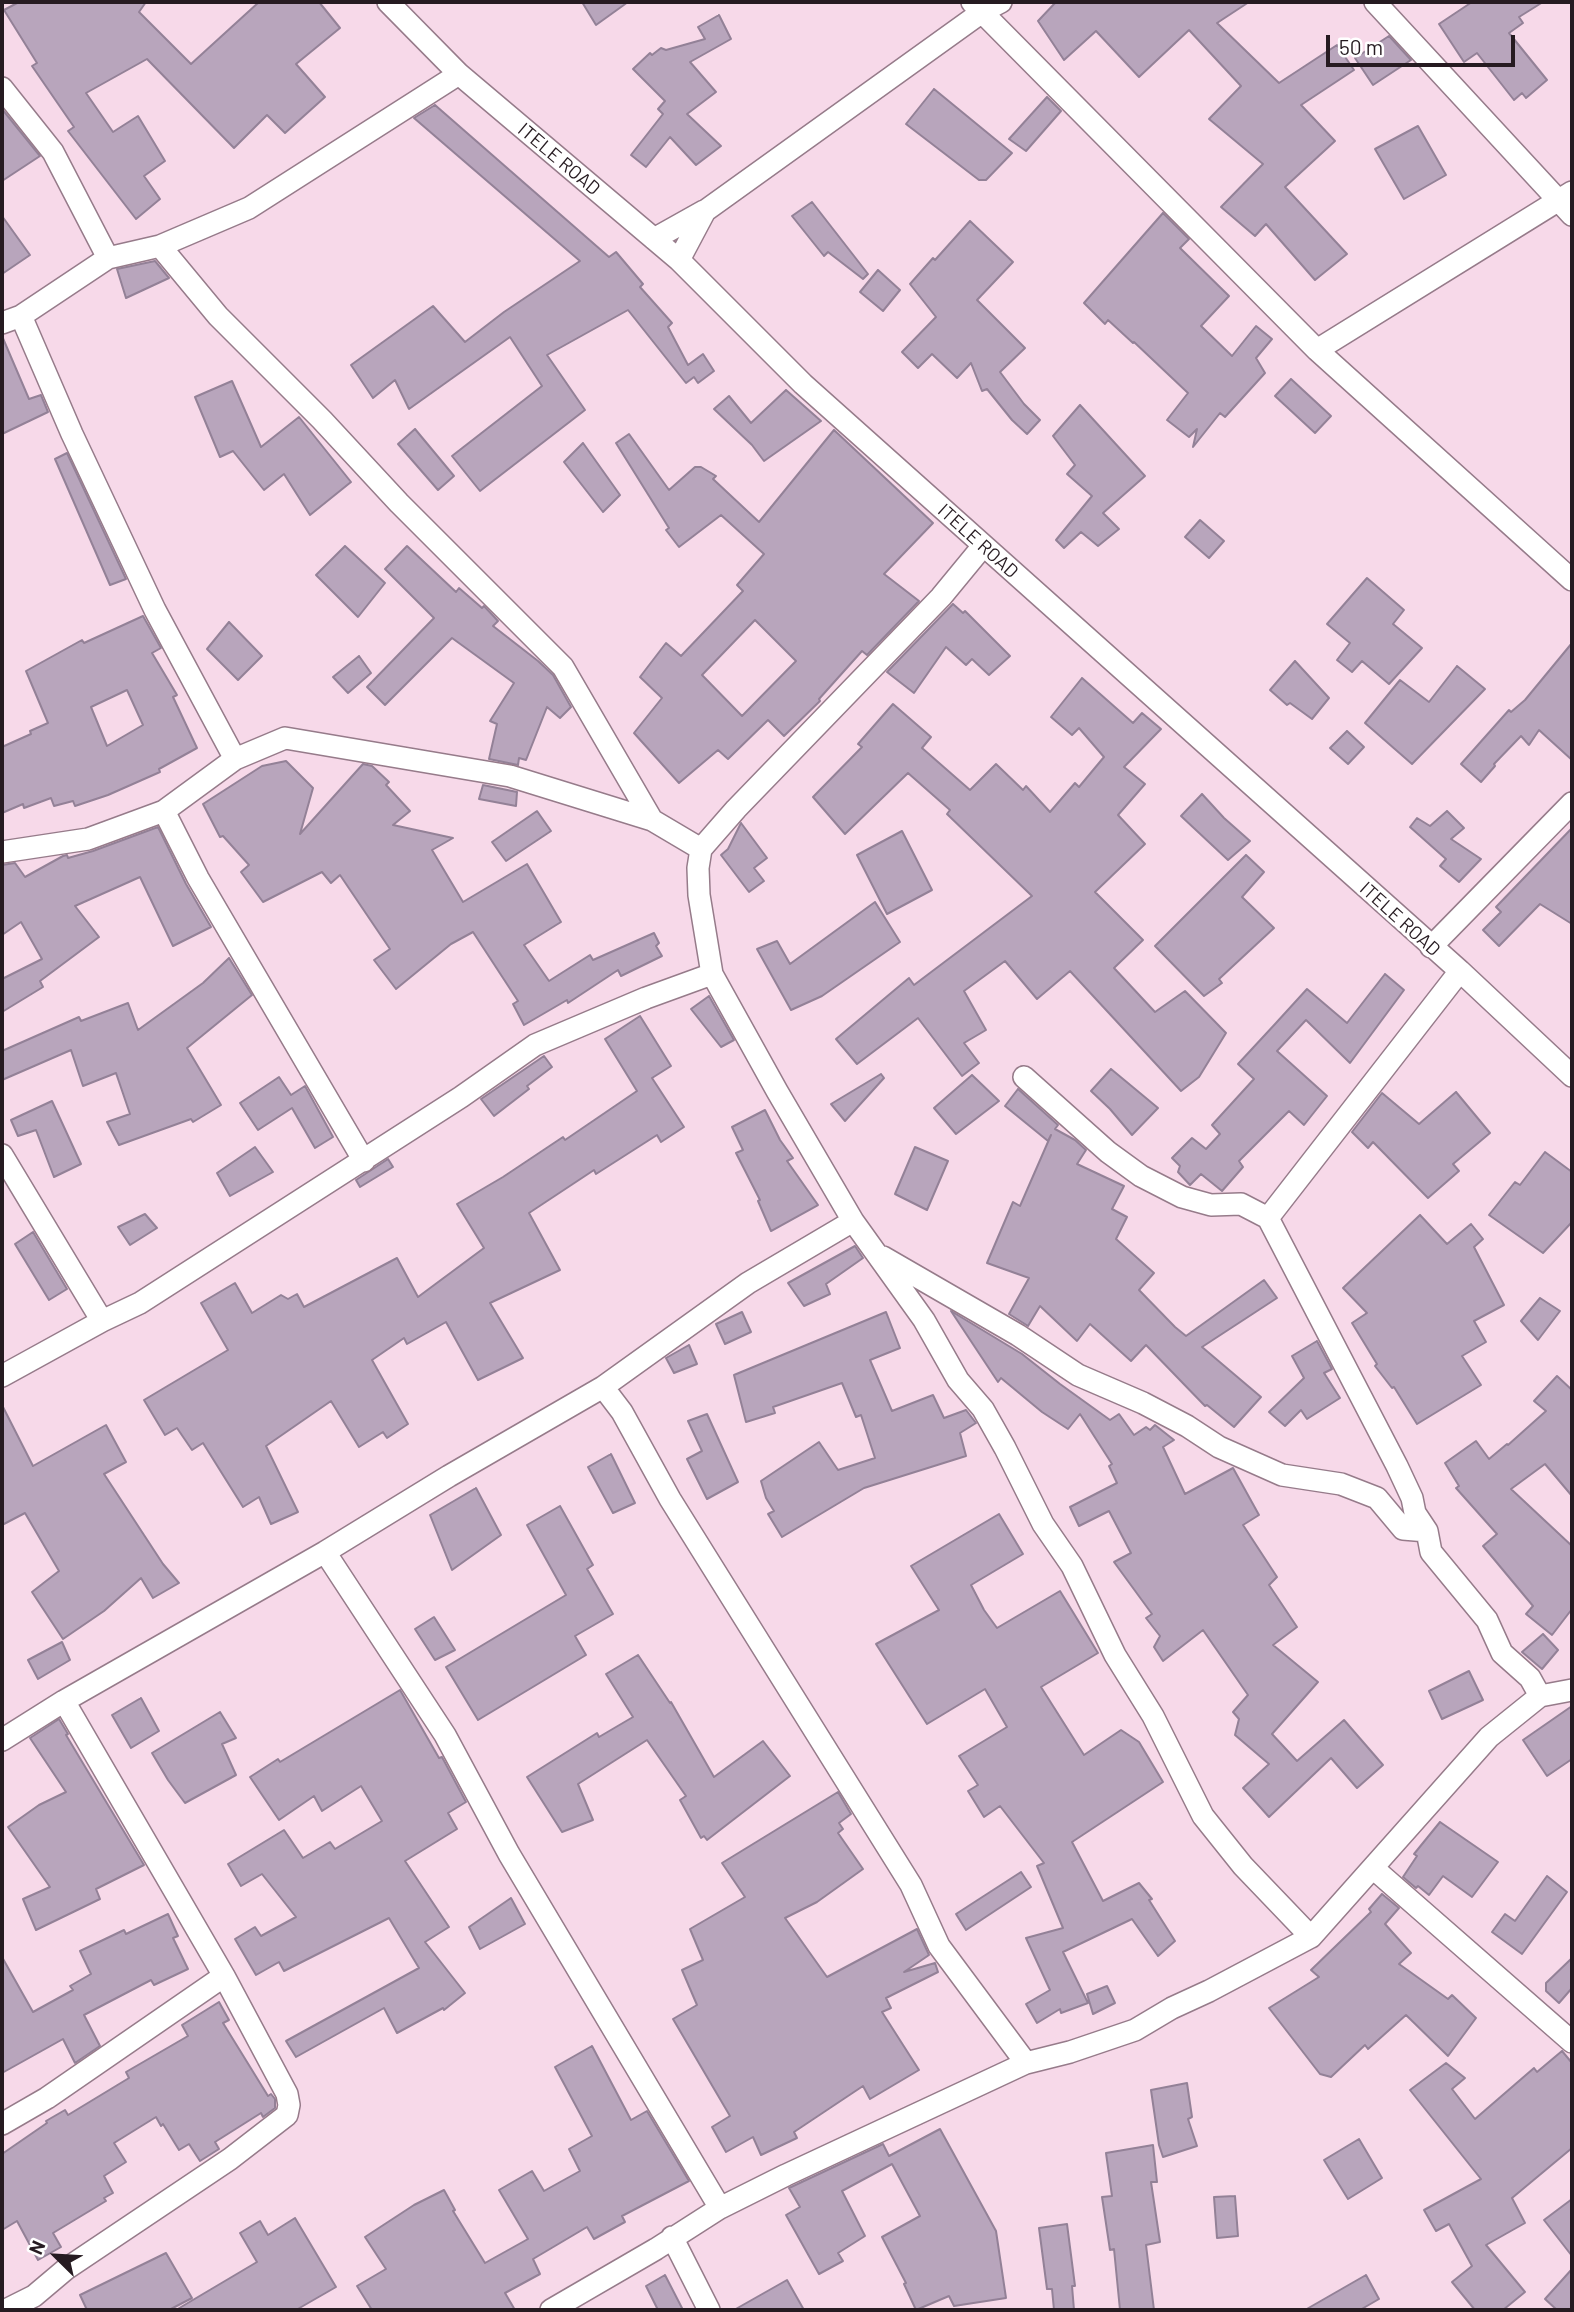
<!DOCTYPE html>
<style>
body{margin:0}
#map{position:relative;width:1574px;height:2312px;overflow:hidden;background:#f7d9e9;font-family:Barlow,sans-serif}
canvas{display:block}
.frame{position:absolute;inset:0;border:4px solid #261b21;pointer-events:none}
.north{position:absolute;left:21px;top:2221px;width:70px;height:70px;-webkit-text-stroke:5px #fff;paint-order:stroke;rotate:294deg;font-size:19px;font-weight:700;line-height:28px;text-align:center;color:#261b21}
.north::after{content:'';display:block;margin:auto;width:24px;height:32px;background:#261b21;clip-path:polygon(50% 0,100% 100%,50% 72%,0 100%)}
.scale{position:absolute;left:1326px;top:35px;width:189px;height:32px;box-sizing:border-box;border:4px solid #261b21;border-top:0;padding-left:9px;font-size:21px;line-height:24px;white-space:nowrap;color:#261b21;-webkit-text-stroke:5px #fff;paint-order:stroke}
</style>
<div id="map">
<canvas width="1574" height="2312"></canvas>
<div class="frame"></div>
<div class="north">N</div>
<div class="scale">50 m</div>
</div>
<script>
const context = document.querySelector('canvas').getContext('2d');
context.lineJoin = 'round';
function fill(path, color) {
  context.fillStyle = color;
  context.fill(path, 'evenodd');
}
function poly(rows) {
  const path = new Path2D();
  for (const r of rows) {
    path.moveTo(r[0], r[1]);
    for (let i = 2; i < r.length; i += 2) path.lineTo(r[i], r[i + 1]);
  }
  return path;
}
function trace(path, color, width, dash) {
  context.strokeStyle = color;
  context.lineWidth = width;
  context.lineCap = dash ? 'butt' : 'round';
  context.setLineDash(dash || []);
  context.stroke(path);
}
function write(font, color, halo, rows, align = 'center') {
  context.font = font + ' Barlow,sans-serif';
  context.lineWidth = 6;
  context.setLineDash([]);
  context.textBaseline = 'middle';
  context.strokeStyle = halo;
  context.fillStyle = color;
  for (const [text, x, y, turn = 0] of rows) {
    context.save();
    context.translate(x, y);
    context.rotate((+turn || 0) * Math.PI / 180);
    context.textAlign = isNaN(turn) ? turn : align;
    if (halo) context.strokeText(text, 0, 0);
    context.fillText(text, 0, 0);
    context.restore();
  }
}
const building = poly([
 [19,2,146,2,139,12,191,64,259,2,319,2,340,28,296,64,325,97,285,133,267,115,234,148,147,59,86,93,113,132,138,116,165,161,144,176,160,199,136,219,68,131,74,127,32,66,37,63,4,10,19,2],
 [582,2,628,2,596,25,582,2],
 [1056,2,1249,2,1217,23,1279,83,1337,45,1354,70,1301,105,1335,141,1285,187,1347,254,1315,280,1266,224,1255,236,1221,207,1263,164,1209,119,1241,86,1189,30,1139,77,1096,31,1064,60,1038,21,1056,2],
 [1472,2,1543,2,1519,17,1523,23,1509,33,1547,80,1526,98,1522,93,1514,100,1477,53,1464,62,1439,24,1472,2],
 [719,15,731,39,690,62,716,92,687,114,721,146,696,165,670,137,646,167,631,155,663,114,658,109,665,101,633,69,650,53,652,55,661,48,666,50,705,39,698,27,719,15],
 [1389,36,1411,60,1373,85,1355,58,1389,36],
 [934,89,1012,153,986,180,979,180,906,124,934,89],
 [1047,97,1061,111,1026,151,1009,139,1047,97],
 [435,105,609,257,616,252,643,284,640,287,672,323,668,327,688,365,703,354,714,371,698,383,694,377,686,383,628,310,547,355,585,410,480,491,452,456,542,386,510,337,409,409,395,380,373,398,351,365,433,306,465,342,504,312,580,261,414,118,435,105],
 [2,109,40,156,2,181,2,109],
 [1418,126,1446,175,1404,199,1375,149,1418,126],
 [812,202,868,274,863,279,828,252,824,256,792,216,812,202],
 [1163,213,1189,239,1180,248,1229,296,1201,326,1232,356,1256,326,1272,339,1256,358,1265,373,1225,417,1220,413,1193,447,1197,429,1189,437,1167,420,1188,393,1134,342,1133,343,1108,320,1105,324,1084,303,1163,213],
 [2,216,30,255,2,274,2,216],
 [970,221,1013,262,977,300,1025,348,1000,372,1024,404,1040,420,1027,434,1012,420,987,389,982,391,971,363,957,378,932,354,918,368,902,352,936,317,910,284,933,258,935,260,970,221],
 [155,261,169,278,126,298,117,269,155,261],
 [878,270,900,290,883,311,860,292,878,270],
 [2,336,29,399,41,395,48,412,2,434,2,336],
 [1291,379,1331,416,1315,433,1275,396,1291,379],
 [232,381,261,447,299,417,351,482,310,515,284,474,264,490,233,451,220,457,195,397,232,381],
 [786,390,821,421,764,461,752,445,714,409,729,396,751,423,786,390],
 [1080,405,1145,476,1103,513,1119,529,1098,546,1081,532,1064,548,1056,540,1092,496,1067,474,1075,465,1053,436,1080,405],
 [415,429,454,476,438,490,398,444,415,429],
 [834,430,933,523,884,574,919,601,867,655,862,651,819,699,820,701,784,736,768,720,728,759,718,750,679,783,634,733,662,698,640,677,666,643,681,656,743,591,737,585,764,554,721,515,679,547,666,530,669,528,616,443,629,434,669,490,695,467,701,467,716,476,713,479,759,522,834,430],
 [755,620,796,661,742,716,702,675,755,620],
 [583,443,620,495,603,512,564,462,583,443],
 [67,453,126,579,110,585,55,459,67,453],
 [1200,520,1224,541,1209,558,1185,537,1200,520],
 [345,546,385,583,358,617,316,575,345,546],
 [407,546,456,592,459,588,482,608,484,606,498,621,493,626,538,661,553,675,571,707,560,718,547,707,526,760,519,758,518,765,489,759,497,724,490,721,514,683,452,638,385,705,367,687,434,618,385,569,407,546],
 [1367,578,1404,610,1393,624,1422,648,1389,684,1362,661,1352,672,1337,660,1350,643,1327,624,1367,578],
 [953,604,963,613,965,611,1010,656,989,675,972,659,966,665,946,647,914,693,887,672,953,604],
 [143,616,161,648,152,653,177,695,173,697,197,748,159,769,160,772,108,795,75,806,73,801,54,806,51,798,24,808,23,804,2,813,2,747,31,734,30,731,48,723,26,671,82,640,84,643,143,616],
 [127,690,143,725,107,746,91,707,127,690],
 [229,622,262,656,238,680,207,649,229,622],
 [1572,643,1572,760,1539,730,1529,745,1521,736,1494,764,1495,766,1481,782,1461,764,1509,710,1511,712,1525,700,1572,643],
 [359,656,371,673,348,693,333,677,359,656],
 [1295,661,1329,698,1312,719,1290,703,1287,705,1270,690,1295,661],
 [1457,666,1485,689,1412,764,1365,723,1400,680,1429,702,1457,666],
 [1082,678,1133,723,1142,713,1161,729,1124,767,1145,784,1118,815,1145,844,1095,892,1143,940,1114,968,1155,1012,1185,991,1226,1033,1199,1077,1181,1091,1070,971,1037,999,1005,961,964,991,986,1030,964,1043,979,1063,962,1076,918,1018,857,1064,836,1039,909,978,914,985,1032,896,947,814,950,810,908,773,845,834,813,797,862,747,858,744,893,704,931,737,922,748,970,790,996,764,1023,790,1026,786,1050,812,1075,783,1079,787,1104,757,1079,728,1072,735,1051,717,1082,678],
 [1347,731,1364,747,1348,764,1330,748,1347,731],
 [286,761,313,788,300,834,363,764,372,766,389,782,386,785,410,811,393,825,453,838,432,850,463,902,527,864,561,922,524,945,549,981,590,955,593,960,654,933,659,943,656,946,662,956,621,976,618,970,568,1003,567,1000,524,1025,513,1004,518,1001,473,932,451,944,396,989,374,960,390,949,340,875,331,883,322,872,263,902,241,872,249,865,223,836,220,837,203,804,262,766,286,761],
 [483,785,517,792,516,806,479,799,483,785],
 [1202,794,1224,818,1250,841,1228,860,1181,816,1202,794],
 [537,811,551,831,506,861,492,842,537,811],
 [1447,811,1464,828,1451,839,1481,859,1459,882,1440,866,1446,859,1410,827,1417,818,1430,826,1447,811],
 [741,823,767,858,754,868,764,881,749,892,721,855,728,849,741,823],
 [158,827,186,884,211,927,173,946,140,877,75,906,99,937,40,981,43,987,2,1012,2,979,42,959,21,922,2,935,2,865,15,863,25,877,63,856,67,855,68,858,93,851,158,827],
 [1572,828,1572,924,1540,904,1499,946,1483,930,1501,912,1496,907,1572,828],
 [902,831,932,890,887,914,857,855,902,831],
 [1246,855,1264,872,1242,897,1274,928,1219,979,1222,983,1204,996,1155,946,1246,855],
 [875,902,900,942,822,996,791,1010,757,949,777,941,790,964,875,902],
 [229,958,252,995,187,1048,221,1105,193,1122,191,1119,119,1145,107,1122,130,1114,116,1073,83,1086,71,1050,2,1080,2,1051,79,1017,81,1021,128,1003,138,1030,203,983,229,958],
 [1385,974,1404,990,1350,1063,1306,1020,1277,1051,1327,1096,1304,1125,1289,1111,1239,1161,1243,1167,1222,1191,1201,1174,1190,1185,1178,1172,1180,1166,1172,1158,1192,1138,1206,1149,1220,1134,1212,1125,1254,1079,1238,1064,1276,1023,1307,989,1347,1023,1385,974],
 [709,996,734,1040,721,1047,691,1009,709,996],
 [640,1016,671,1066,652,1078,684,1127,661,1142,657,1135,596,1174,594,1170,529,1213,560,1270,490,1303,523,1358,478,1380,446,1322,407,1344,404,1338,372,1360,408,1424,387,1438,383,1432,359,1447,331,1401,266,1446,298,1512,271,1524,259,1497,243,1507,203,1443,192,1450,177,1428,165,1435,144,1400,228,1350,201,1303,235,1283,252,1313,281,1295,288,1299,297,1294,304,1307,397,1258,418,1297,484,1248,457,1204,503,1177,563,1137,565,1140,637,1091,605,1039,640,1016],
 [544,1056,552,1067,527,1086,529,1089,494,1116,481,1099,544,1056],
 [1111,1069,1158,1108,1132,1135,1110,1109,1091,1091,1111,1069],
 [881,1074,884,1078,845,1121,831,1104,881,1074],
 [972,1075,999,1101,956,1134,934,1108,972,1075],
 [279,1077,291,1095,305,1086,333,1137,315,1148,292,1108,258,1130,240,1103,279,1077],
 [1018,1089,1058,1125,1055,1129,1075,1140,1086,1150,1077,1164,1124,1186,1112,1209,1127,1217,1116,1239,1154,1273,1139,1290,1175,1327,1186,1336,1264,1280,1277,1298,1202,1347,1261,1397,1234,1427,1207,1405,1205,1406,1146,1345,1131,1361,1090,1324,1077,1341,1040,1306,1028,1326,1009,1314,1029,1278,987,1263,1013,1202,1020,1206,1051,1135,1048,1141,1005,1106,1018,1089],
 [1456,1092,1490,1133,1453,1164,1459,1171,1428,1198,1373,1142,1368,1148,1352,1132,1382,1093,1419,1124,1456,1092],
 [52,1101,81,1164,54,1177,36,1130,18,1136,11,1120,52,1101],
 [765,1110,780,1140,793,1158,787,1161,818,1205,771,1231,758,1201,760,1200,736,1153,743,1150,732,1127,765,1110],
 [255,1147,273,1172,230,1196,217,1173,255,1147],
 [915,1147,948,1161,927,1210,895,1194,915,1147],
 [1545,1152,1572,1172,1572,1222,1543,1253,1489,1215,1515,1182,1520,1185,1545,1152],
 [388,1159,393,1167,360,1187,356,1180,388,1159],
 [145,1214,157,1228,130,1245,118,1227,145,1214],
 [1420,1215,1447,1244,1471,1224,1483,1239,1474,1247,1504,1305,1474,1321,1486,1342,1462,1356,1481,1385,1417,1424,1394,1387,1392,1388,1375,1366,1377,1364,1352,1323,1367,1313,1343,1288,1420,1215],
 [33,1232,67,1289,49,1300,15,1244,33,1232],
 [855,1246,863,1258,826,1284,830,1294,804,1306,788,1283,855,1246],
 [1540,1298,1560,1311,1538,1340,1521,1321,1540,1298],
 [951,1311,1022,1354,1060,1384,1110,1420,1119,1414,1134,1435,1146,1427,1150,1430,1155,1425,1174,1440,1163,1447,1185,1494,1233,1468,1259,1515,1243,1525,1277,1577,1269,1585,1297,1627,1273,1645,1318,1682,1272,1734,1297,1761,1344,1720,1383,1765,1357,1788,1331,1758,1269,1817,1243,1788,1269,1764,1235,1735,1239,1719,1233,1712,1248,1695,1203,1630,1163,1661,1154,1647,1160,1636,1146,1618,1152,1614,1114,1562,1131,1553,1109,1511,1079,1526,1070,1507,1117,1483,1109,1466,1112,1464,1080,1414,1068,1429,1042,1412,1001,1378,998,1382,951,1311],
 [742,1312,751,1332,725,1344,716,1324,742,1312],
 [886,1312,900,1348,870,1360,892,1411,933,1395,944,1418,966,1410,976,1423,960,1433,966,1456,864,1488,782,1537,768,1514,774,1511,766,1498,761,1481,819,1442,838,1470,875,1458,861,1415,856,1417,842,1383,773,1407,775,1413,746,1422,734,1375,886,1312],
 [1317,1341,1332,1369,1324,1373,1340,1398,1307,1419,1301,1410,1285,1426,1269,1412,1304,1378,1292,1356,1317,1341],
 [689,1345,697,1364,674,1373,666,1358,689,1345],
 [1557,1376,1572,1390,1572,1496,1545,1464,1511,1489,1572,1546,1572,1609,1552,1635,1526,1614,1533,1606,1483,1546,1497,1534,1456,1488,1459,1486,1445,1463,1476,1441,1489,1459,1507,1444,1508,1445,1546,1411,1534,1401,1557,1376],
 [2,1405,33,1466,106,1425,126,1462,104,1474,163,1564,179,1583,153,1598,141,1578,104,1611,63,1639,32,1592,59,1571,25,1513,2,1525,2,1405],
 [707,1414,738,1482,707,1499,687,1459,702,1451,688,1421,707,1414],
 [611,1454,635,1503,613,1513,588,1467,611,1454],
 [476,1488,501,1535,452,1570,430,1515,476,1488],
 [560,1506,593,1565,587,1569,613,1614,575,1636,586,1655,478,1720,446,1667,566,1595,527,1525,560,1506],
 [999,1514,1023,1554,971,1585,984,1610,997,1628,1060,1591,1098,1653,1041,1687,1084,1755,1121,1730,1139,1742,1163,1782,1072,1842,1103,1901,1139,1883,1152,1899,1149,1900,1175,1941,1158,1956,1132,1919,1063,1952,1088,2003,1061,2013,1060,2009,1037,2023,1026,2004,1050,1990,1026,1938,1063,1928,1037,1866,1044,1863,1000,1806,984,1817,968,1791,978,1785,959,1756,1007,1727,985,1689,927,1724,876,1644,939,1610,911,1566,999,1514],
 [434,1617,455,1650,435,1660,415,1629,434,1617],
 [1543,1634,1558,1650,1542,1669,1522,1652,1543,1634],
 [62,1642,70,1660,38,1679,28,1660,62,1642],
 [638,1655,670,1703,671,1702,714,1777,763,1741,790,1776,707,1840,704,1836,701,1838,680,1800,686,1796,647,1740,578,1784,593,1820,562,1832,527,1777,597,1733,599,1737,633,1717,606,1674,638,1655],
 [1469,1671,1483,1700,1442,1719,1429,1691,1469,1671],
 [400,1690,439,1758,442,1757,466,1802,448,1813,457,1829,405,1861,449,1927,425,1942,465,1993,444,2010,443,2008,397,2033,384,2008,296,2057,286,2041,419,1968,389,1918,284,1971,279,1962,256,1975,235,1939,255,1927,261,1936,296,1917,262,1874,241,1886,228,1864,284,1830,303,1858,330,1842,335,1849,382,1821,361,1786,322,1811,314,1796,279,1820,250,1777,278,1759,280,1762,400,1690],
 [141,1698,159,1731,131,1748,112,1715,141,1698],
 [1572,1706,1572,1759,1547,1776,1523,1740,1572,1706],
 [220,1712,236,1738,222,1744,236,1775,185,1803,168,1780,152,1753,220,1712],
 [59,1719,68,1734,66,1735,144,1865,96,1889,100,1899,36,1930,23,1899,50,1887,8,1827,39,1805,66,1792,30,1738,59,1719],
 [838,1792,851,1814,839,1823,843,1829,838,1833,863,1869,817,1902,785,1918,827,1977,917,1929,929,1955,904,1972,935,1963,938,1972,886,1998,891,2008,882,2012,919,2070,870,2099,863,2086,794,2132,797,2138,761,2155,753,2137,726,2152,712,2127,730,2116,673,2019,697,2005,682,1970,703,1960,690,1929,745,1897,722,1863,838,1792],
 [1440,1822,1498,1862,1472,1897,1443,1876,1429,1895,1418,1886,1416,1888,1403,1877,1417,1856,1414,1854,1440,1822],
 [1021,1872,1031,1887,966,1930,956,1914,1021,1872],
 [1547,1876,1567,1892,1522,1954,1492,1932,1505,1914,1515,1921,1547,1876],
 [1382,1894,1399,1908,1385,1924,1411,1953,1399,1964,1448,1999,1452,1995,1476,2018,1448,2056,1406,2015,1368,2049,1365,2045,1331,2077,1320,2074,1269,2008,1319,1977,1311,1970,1371,1912,1369,1909,1382,1894],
 [511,1898,525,1924,480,1949,469,1927,511,1898],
 [168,1914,178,1936,173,1938,188,1969,154,1985,151,1980,84,2015,100,2046,75,2063,63,2039,2,2073,2,1957,33,2012,73,1990,70,1986,91,1974,80,1951,124,1930,126,1934,168,1914],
 [1572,1958,1572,1988,1559,2003,1546,1991,1546,1983,1572,1958],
 [1107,1986,1115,2003,1093,2014,1087,1994,1107,1986],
 [219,2002,229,2020,223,2023,268,2096,271,2094,275,2099,275,2108,263,2117,261,2113,215,2142,219,2149,200,2161,189,2144,179,2150,163,2124,161,2126,156,2117,114,2143,126,2162,104,2176,113,2193,104,2198,106,2201,53,2233,61,2247,38,2260,17,2221,2,2230,2,2154,47,2123,46,2121,65,2110,68,2115,129,2078,126,2072,188,2036,182,2025,219,2002],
 [592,2046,631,2120,647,2111,689,2181,622,2216,625,2222,594,2239,587,2227,533,2259,540,2274,505,2293,515,2310,372,2310,357,2286,386,2269,365,2237,414,2205,444,2190,455,2210,453,2211,485,2263,528,2239,499,2190,532,2171,544,2191,580,2171,569,2149,592,2136,555,2067,592,2046],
 [1562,2051,1572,2063,1572,2148,1512,2198,1525,2223,1486,2245,1525,2292,1503,2310,1475,2310,1452,2282,1472,2266,1449,2224,1436,2231,1424,2210,1481,2179,1410,2090,1446,2063,1465,2078,1452,2089,1475,2119,1534,2068,1537,2072,1562,2051],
 [1187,2083,1192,2117,1188,2119,1197,2146,1163,2157,1159,2145,1151,2090,1187,2083],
 [940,2129,996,2231,1006,2298,954,2306,949,2296,916,2310,904,2284,906,2283,882,2237,920,2216,892,2164,842,2191,865,2236,838,2253,843,2261,819,2274,786,2215,800,2207,789,2188,883,2144,889,2156,940,2129],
 [1359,2139,1382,2178,1348,2199,1324,2160,1359,2139],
 [1153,2145,1157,2182,1151,2182,1160,2242,1146,2245,1154,2310,1120,2310,1114,2249,1110,2250,1102,2197,1112,2196,1106,2153,1153,2145],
 [1235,2196,1238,2236,1217,2238,1214,2197,1235,2196],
 [1572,2199,1572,2256,1544,2220,1572,2199],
 [295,2218,336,2287,296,2310,176,2310,257,2262,240,2233,260,2221,268,2235,295,2218],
 [1067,2224,1075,2286,1072,2286,1074,2310,1054,2310,1052,2289,1047,2289,1039,2228,1067,2224],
 [166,2253,192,2298,169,2310,87,2310,80,2295,166,2253],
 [1572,2269,1572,2310,1557,2310,1545,2299,1572,2269],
 [665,2275,683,2310,658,2310,646,2286,665,2275],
 [1366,2275,1379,2299,1360,2310,1305,2310,1366,2275],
 [787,2280,804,2310,734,2310,787,2280]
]);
fill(building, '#b8a5bc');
trace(building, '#938197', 2);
const street = poly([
 [388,2,459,74,679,260,803,384,1460,971,1572,1076],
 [972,2,1317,350,1572,580],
 [1375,2,1572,215],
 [2,88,53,152,108,258],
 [654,239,704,211],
 [160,246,218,316,322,420,399,503,563,667,652,820],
 [679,260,705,211,982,12,1001,2],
 [21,316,72,434,155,610,235,759],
 [2,323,21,316,108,258,160,246,249,208,459,74],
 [1317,350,1572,192],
 [983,546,941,597,736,809,701,849,698,868,699,895,712,974,777,1091,853,1221,924,1320,958,1380,983,1409,1005,1448,1043,1524,1072,1566,1115,1655,1153,1716,1203,1816,1243,1866,1311,1937],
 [164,811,198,878,364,1161],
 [2,852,88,839,164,811,235,759,285,738,510,776,652,820,701,849],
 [1431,947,1572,803],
 [1024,1077,1108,1152,1141,1176,1182,1197,1211,1205,1241,1204,1268,1218,1397,1466,1412,1498,1415,1513,1427,1531],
 [2,1155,102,1321],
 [1268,1218,1460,971],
 [853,1221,748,1283,603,1387,622,1412,670,1499,911,1885,939,1946,1026,2063],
 [883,1257,1018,1335,1078,1375,1143,1403,1187,1426,1219,1447,1282,1475,1341,1484,1377,1498,1403,1529,1427,1531,1431,1552,1487,1620,1502,1653,1530,1678,1540,1696],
 [2,1376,102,1321,140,1303,461,1097,535,1045,646,998,712,974],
 [325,1552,445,1735,509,1854,720,2208],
 [2,1740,64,1701,325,1552,449,1476,603,1387],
 [1373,1868,1572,2042],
 [2,2124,47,2098,224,1976],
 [672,2237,709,2310],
 [6,2310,34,2296,66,2269,230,2159,287,2115,289,2105,287,2094,224,1976,64,1701],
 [551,2310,656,2249,720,2208,786,2175,1026,2063,1070,2052,1135,2030,1172,2008,1209,1991,1311,1937,1489,1737,1540,1696,1572,1690]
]);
trace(street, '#967b8a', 24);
trace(street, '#fff', 21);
write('19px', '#261b21', '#fff', [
 ["ITELE ROAD",559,159,40],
 ["ITELE ROAD",978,541,42],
 ["ITELE ROAD",1400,919,42]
]);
</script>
